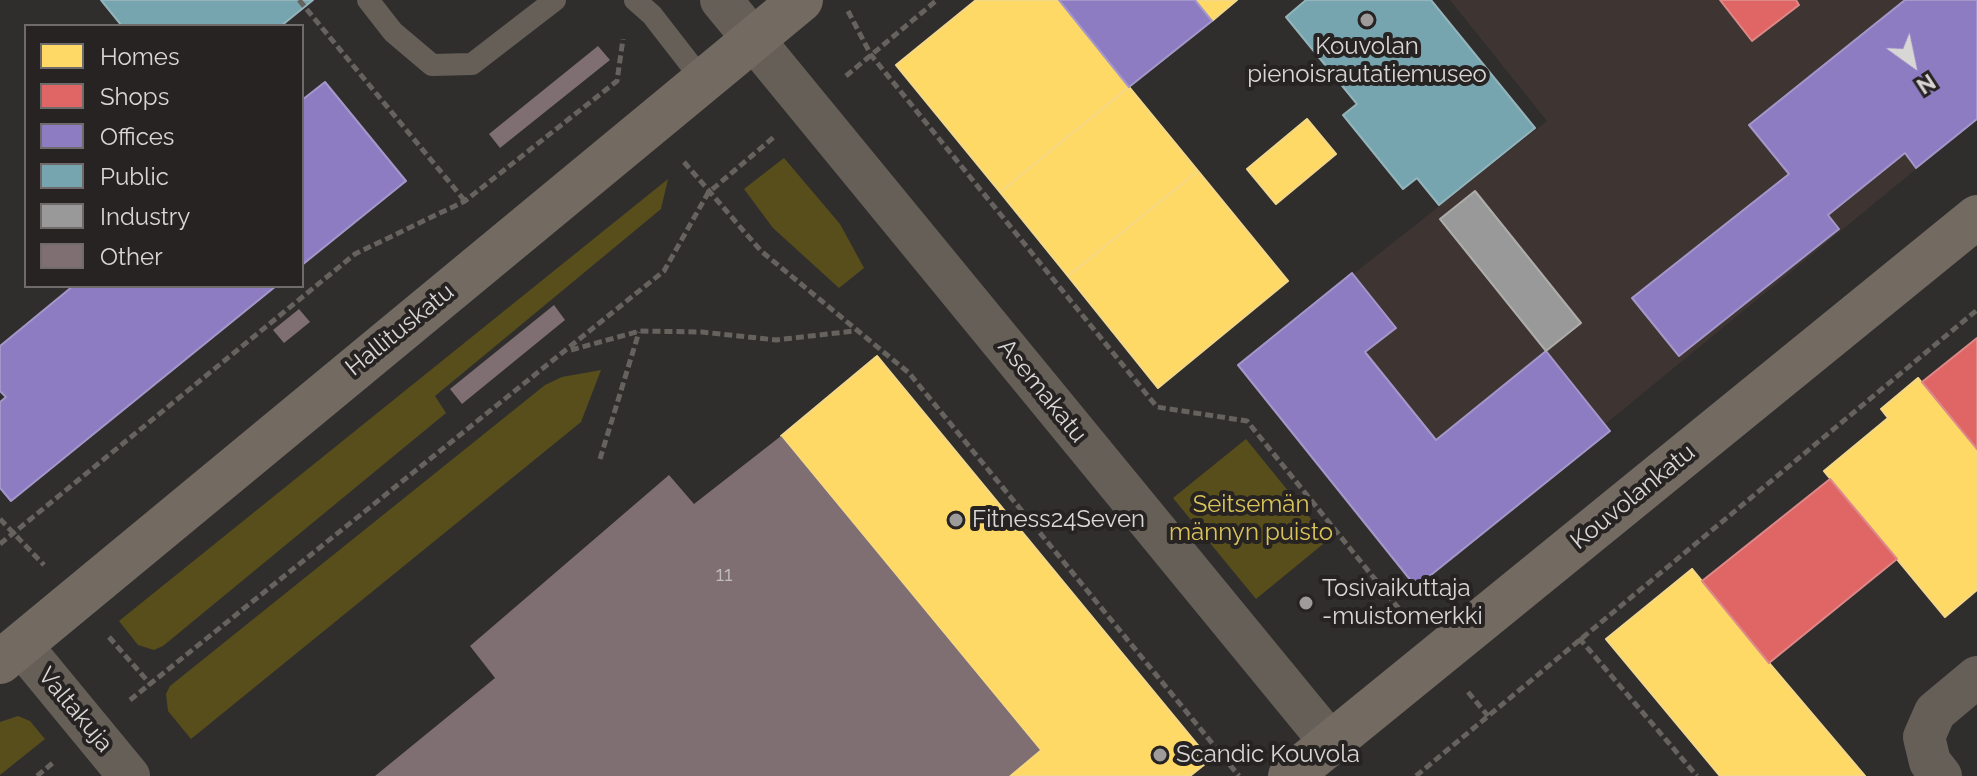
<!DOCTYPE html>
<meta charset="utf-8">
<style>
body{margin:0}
#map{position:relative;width:1977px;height:776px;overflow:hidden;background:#2f2e2d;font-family:Raleway,sans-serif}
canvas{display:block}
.legend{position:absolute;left:24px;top:24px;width:280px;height:264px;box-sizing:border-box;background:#262322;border:2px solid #6e6b6a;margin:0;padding:10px 14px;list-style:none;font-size:24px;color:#d9d7d6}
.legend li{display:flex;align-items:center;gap:16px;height:40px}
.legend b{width:40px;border:2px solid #6e6b6a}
.north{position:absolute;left:1873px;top:24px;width:80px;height:80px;-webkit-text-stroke:6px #262322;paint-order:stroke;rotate:147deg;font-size:22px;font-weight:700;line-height:32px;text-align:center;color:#d9d7d6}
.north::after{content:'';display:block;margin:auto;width:28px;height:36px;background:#d9d7d6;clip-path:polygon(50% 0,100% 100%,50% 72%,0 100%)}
</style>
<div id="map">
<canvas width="1977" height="776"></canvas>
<ul class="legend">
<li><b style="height:22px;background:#ffd966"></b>Homes</li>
<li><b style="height:22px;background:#e06666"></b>Shops</li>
<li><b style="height:22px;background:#8e7cc3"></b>Offices</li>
<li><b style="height:22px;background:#76a5af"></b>Public</li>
<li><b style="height:22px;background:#999"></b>Industry</li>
<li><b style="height:22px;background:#7f6f72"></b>Other</li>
</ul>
<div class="north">N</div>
</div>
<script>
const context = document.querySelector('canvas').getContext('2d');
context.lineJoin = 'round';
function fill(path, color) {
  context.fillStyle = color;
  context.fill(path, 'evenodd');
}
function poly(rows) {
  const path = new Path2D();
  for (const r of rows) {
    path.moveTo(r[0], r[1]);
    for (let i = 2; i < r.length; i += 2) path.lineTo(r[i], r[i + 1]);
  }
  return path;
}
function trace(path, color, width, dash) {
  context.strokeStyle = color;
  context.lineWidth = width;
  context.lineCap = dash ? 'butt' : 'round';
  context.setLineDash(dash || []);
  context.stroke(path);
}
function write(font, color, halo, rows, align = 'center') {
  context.font = font + ' Raleway,sans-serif';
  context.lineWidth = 8;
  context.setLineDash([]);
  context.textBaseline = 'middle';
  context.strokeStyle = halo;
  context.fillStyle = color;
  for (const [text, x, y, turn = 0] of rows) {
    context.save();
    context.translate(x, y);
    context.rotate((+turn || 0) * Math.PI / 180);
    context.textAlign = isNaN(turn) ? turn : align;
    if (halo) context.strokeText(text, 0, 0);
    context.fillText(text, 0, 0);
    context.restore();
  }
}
fill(poly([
 [1450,0,1977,0,1977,119,1413,582,1237,366,1547,121]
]), '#3e3533');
fill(poly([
 [784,158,840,224,864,268,839,288,773,228,744,189],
 [668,179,661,209,435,396,446,413,163,646,154,650,138,645,119,621],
 [601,370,581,422,191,739,168,711,166,694,170,686,545,385,562,377],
 [1246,439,1328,540,1256,599,1173,498],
 [18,716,30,721,45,739,0,775,0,722]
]), '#584e1b');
const homes = poly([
 [976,0,1059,0,1129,87,1000,192,896,65,976,0],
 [1195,0,1237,0,1212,21,1195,0],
 [1129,87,1198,171,1068,276,1000,192,1129,87],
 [1307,119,1336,154,1276,204,1247,169,1307,119],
 [1198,171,1288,281,1158,388,1068,276,1198,171],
 [877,356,1210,760,1190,776,1009,776,1040,750,781,436,877,356],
 [1918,378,1977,449,1977,590,1945,617,1824,471,1888,418,1881,409,1918,378],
 [1692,569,1769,663,1865,776,1720,776,1606,639,1692,569]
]);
fill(homes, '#ffd966');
trace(homes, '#f4d888', 2);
const shops = poly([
 [1720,0,1796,0,1799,5,1752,41,1720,0],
 [1977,338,1977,449,1922,382,1977,338],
 [1830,479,1897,559,1769,663,1702,581,1830,479]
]);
fill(shops, '#e06666');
trace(shops, '#de8888', 2);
const offices = poly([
 [1059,0,1195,0,1212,21,1129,87,1059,0],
 [1905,0,1977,0,1977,119,1916,168,1905,153,1828,215,1839,229,1679,356,1632,298,1789,174,1749,125,1905,0],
 [325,82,406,181,302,265,302,100,325,82],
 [1352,273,1396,328,1365,352,1436,440,1546,351,1610,431,1416,587,1238,365,1352,273],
 [73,286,276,286,11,501,0,488,0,402,6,397,0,391,0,346,73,286]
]);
fill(offices, '#8e7cc3');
trace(offices, '#a497c9', 2);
const public = poly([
 [101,0,313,0,281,26,122,26,101,0],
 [1306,0,1431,0,1535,128,1439,205,1417,178,1403,189,1343,115,1357,104,1286,17,1306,0]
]);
fill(public, '#76a5af');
trace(public, '#94b4bb', 2);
const industry = poly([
 [1475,191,1581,323,1546,351,1440,219,1475,191]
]);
fill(industry, '#999');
trace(industry, '#acacab', 2);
fill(poly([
 [598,46,610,60,500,148,489,134],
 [554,305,565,320,462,404,450,389],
 [299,309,310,322,284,343,273,330],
 [781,436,1040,750,1009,776,375,776,495,678,470,646,669,475,694,504]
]), '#7f6f72');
trace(poly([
 [299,0,465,201],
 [848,11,871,55,1157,407,1247,421,1408,620],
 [846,76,937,0],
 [684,162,761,251,909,373,1239,776],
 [571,350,640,331,702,332,776,340,854,331],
 [600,459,639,332],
 [0,519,44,565],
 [0,544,355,254,465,201,617,81,623,39],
 [109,637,151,685],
 [1579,638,1697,776],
 [1468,692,1488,716],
 [130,700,664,271,708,193,774,137],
 [37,776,54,762],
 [1416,776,1977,310]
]), '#66625d', 5, [8, 4]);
trace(poly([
 [368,0,393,32,432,65,472,64,555,0],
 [635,0,652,15,704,82]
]), '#665f58', 22);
trace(poly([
 [721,0,1330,742],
 [21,645,129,776],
 [1941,776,1930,762,1924,737,1935,712,1977,677]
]), '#665f58', 42);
trace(poly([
 [0,662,801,0],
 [1290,776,1977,217]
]), '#736a62', 44);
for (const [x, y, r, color] of [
 [1367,20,8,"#9e9c9b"],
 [956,520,8,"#9e9c9b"],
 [1306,603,8,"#9e9c9b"],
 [1160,755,8,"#9e9c9b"]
]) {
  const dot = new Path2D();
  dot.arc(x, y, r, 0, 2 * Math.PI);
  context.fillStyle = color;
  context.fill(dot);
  trace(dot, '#262322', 3);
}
write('20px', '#c2bdbd', null, [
 ["11",724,575]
]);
write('24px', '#d9d7d6', '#262322', [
 ["Kouvolan",1367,47,"center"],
 ["pienoisrautatiemuseo",1367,75,"center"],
 ["Fitness24Seven",972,520],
 ["Tosivaikuttaja",1322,589],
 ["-muistomerkki",1322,617],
 ["Scandic Kouvola",1176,755]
], 'left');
write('24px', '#d9d7d6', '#262322', [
 ["Hallituskatu",400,330,-39],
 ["Asemakatu",1042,391,51],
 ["Kouvolankatu",1633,497,-39],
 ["Valtakuja",75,710,50]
]);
write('24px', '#dac459', '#262322', [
 ["Seitsemän",1251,505],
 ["männyn puisto",1251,533]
]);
</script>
